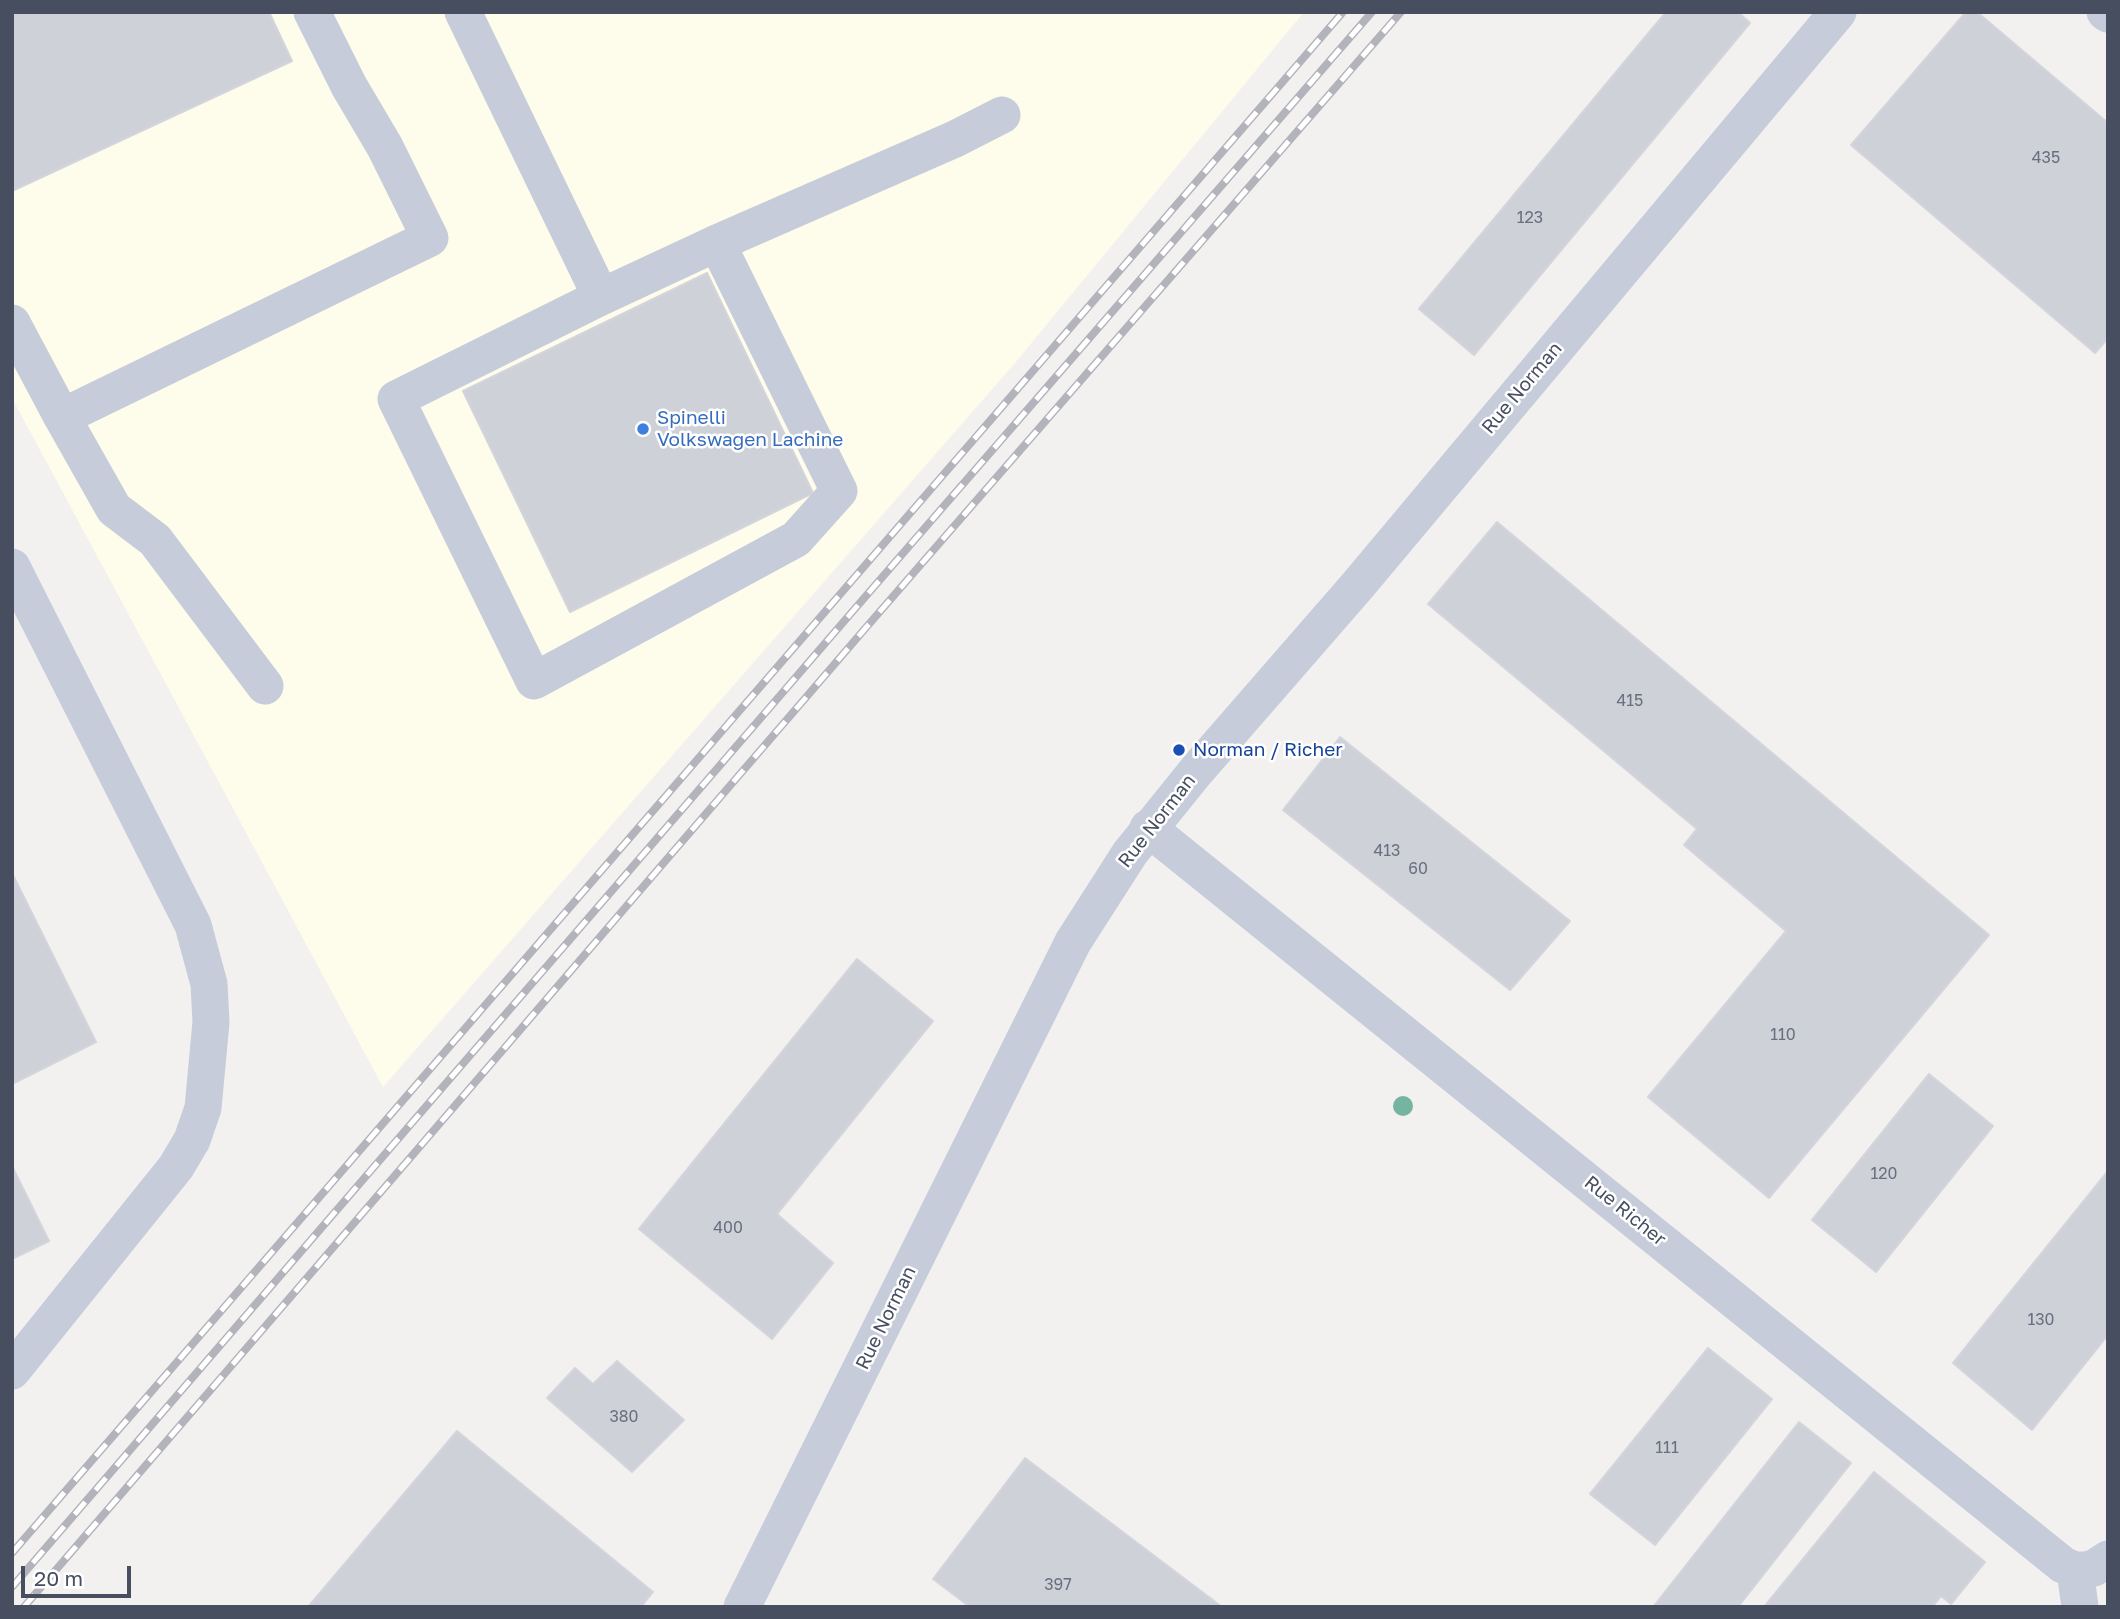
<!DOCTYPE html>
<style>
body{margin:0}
#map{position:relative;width:2120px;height:1619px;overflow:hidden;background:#f3f1f0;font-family:"Golos Text",sans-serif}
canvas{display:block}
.frame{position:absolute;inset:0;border:14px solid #464e60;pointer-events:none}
.scale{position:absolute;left:21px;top:1566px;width:110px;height:32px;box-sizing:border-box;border:4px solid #464e60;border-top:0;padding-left:9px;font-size:21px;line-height:24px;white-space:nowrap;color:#464e60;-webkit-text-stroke:5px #fff;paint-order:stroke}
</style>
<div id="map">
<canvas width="2120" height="1619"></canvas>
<div class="frame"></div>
<div class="scale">20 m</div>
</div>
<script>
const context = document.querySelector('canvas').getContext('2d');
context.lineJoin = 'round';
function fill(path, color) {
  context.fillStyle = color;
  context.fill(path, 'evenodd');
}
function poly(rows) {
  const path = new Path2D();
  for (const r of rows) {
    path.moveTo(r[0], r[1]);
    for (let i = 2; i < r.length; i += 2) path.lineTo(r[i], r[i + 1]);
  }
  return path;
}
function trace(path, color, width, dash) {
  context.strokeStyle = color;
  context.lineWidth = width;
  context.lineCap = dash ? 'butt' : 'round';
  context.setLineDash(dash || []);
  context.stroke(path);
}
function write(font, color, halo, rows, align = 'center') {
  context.font = font + ' "Golos Text",sans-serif';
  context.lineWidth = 5;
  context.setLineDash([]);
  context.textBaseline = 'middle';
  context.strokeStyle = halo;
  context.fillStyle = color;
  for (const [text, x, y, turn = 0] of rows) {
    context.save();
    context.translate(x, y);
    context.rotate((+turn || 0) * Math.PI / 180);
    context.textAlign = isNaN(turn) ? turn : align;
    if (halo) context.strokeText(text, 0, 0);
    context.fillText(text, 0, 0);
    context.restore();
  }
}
fill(poly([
 [12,12,1304,12,1015,363,383,1087,12,398]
]), '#fefcea');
const building = poly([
 [12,12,269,12,292,61,12,191,12,12],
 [1666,12,1738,12,1750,23,1474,355,1419,309,1666,12],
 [1966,12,1977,12,2108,123,2108,338,2095,353,1851,145,1966,12],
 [707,273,813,493,570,612,463,391,707,273],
 [1497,522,1989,935,1769,1198,1648,1097,1786,931,1684,845,1697,829,1428,604,1497,522],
 [1340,737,1570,921,1510,990,1283,810,1340,737],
 [12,873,96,1042,12,1084,12,873],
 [857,959,933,1021,777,1214,833,1263,772,1339,639,1229,857,959],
 [1929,1074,1993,1126,1876,1272,1812,1220,1929,1074],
 [12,1166,49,1241,12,1259,12,1166],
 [2108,1171,2108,1335,2032,1430,1953,1363,2108,1171],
 [1708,1348,1772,1399,1655,1545,1590,1494,1708,1348],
 [617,1361,684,1420,632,1472,547,1398,575,1368,593,1384,617,1361],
 [1799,1422,1851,1463,1738,1607,1653,1607,1799,1422],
 [457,1431,653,1592,641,1607,308,1607,457,1431],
 [1025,1458,1222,1607,970,1607,933,1579,1025,1458],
 [1874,1472,1985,1562,1951,1604,1941,1596,1932,1607,1764,1607,1874,1472]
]);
fill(building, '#cfd1d8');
trace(building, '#d4d4dc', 2);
trace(poly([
 [463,12,601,297,396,399,534,681,796,539,839,491,717,243,601,297],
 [2105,12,2108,14],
 [717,243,955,139,1002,115],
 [12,323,62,417,430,238,385,147,349,86,312,12],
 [62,417,114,509,155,540,265,686],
 [12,567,193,925,209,984,211,1022,203,1108,192,1140,176,1167,12,1371],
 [1148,828,2063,1565,2075,1570,2085,1570,2094,1568,2108,1559],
 [2075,1570,2080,1607],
 [742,1607,1073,942,1130,853,1197,770,1358,585,1838,12]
]), '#c6ccd9', 37);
const rail = poly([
 [12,1553,1343,12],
 [12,1587,846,619,1372,12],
 [24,1607,863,631,1401,12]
]);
trace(rail, '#b2b3bb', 8);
trace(rail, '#fff', 5, [16]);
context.fillStyle = '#76b4a2';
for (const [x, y] of [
 [1403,1106]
]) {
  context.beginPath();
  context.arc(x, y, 10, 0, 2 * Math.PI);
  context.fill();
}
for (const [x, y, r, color] of [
 [643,429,7,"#3f7fe0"],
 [1179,750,7,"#1a4fb4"]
]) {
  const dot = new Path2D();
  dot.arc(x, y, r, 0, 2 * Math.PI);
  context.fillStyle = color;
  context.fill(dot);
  trace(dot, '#fff', 2.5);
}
write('16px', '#686f7e', null, [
 ["435",2046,158],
 ["123",1530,218],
 ["415",1630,701],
 ["413",1387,851],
 ["60",1418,869],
 ["110",1783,1035],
 ["120",1884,1174],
 ["400",728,1228],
 ["130",2041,1320],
 ["380",624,1417],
 ["111",1667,1448],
 ["397",1058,1585]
]);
write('19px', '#464e60', '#fff', [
 ["Rue Norman",1522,388,-50],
 ["Rue Norman",1157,821,-52],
 ["Rue Richer",1625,1211,39],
 ["Rue Norman",886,1318,-64]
]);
write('19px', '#366cbe', '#fff', [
 ["Spinelli",657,418],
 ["Volkswagen Lachine",657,440]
], 'left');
write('19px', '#164399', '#fff', [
 ["Norman / Richer",1193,750]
], 'left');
</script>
